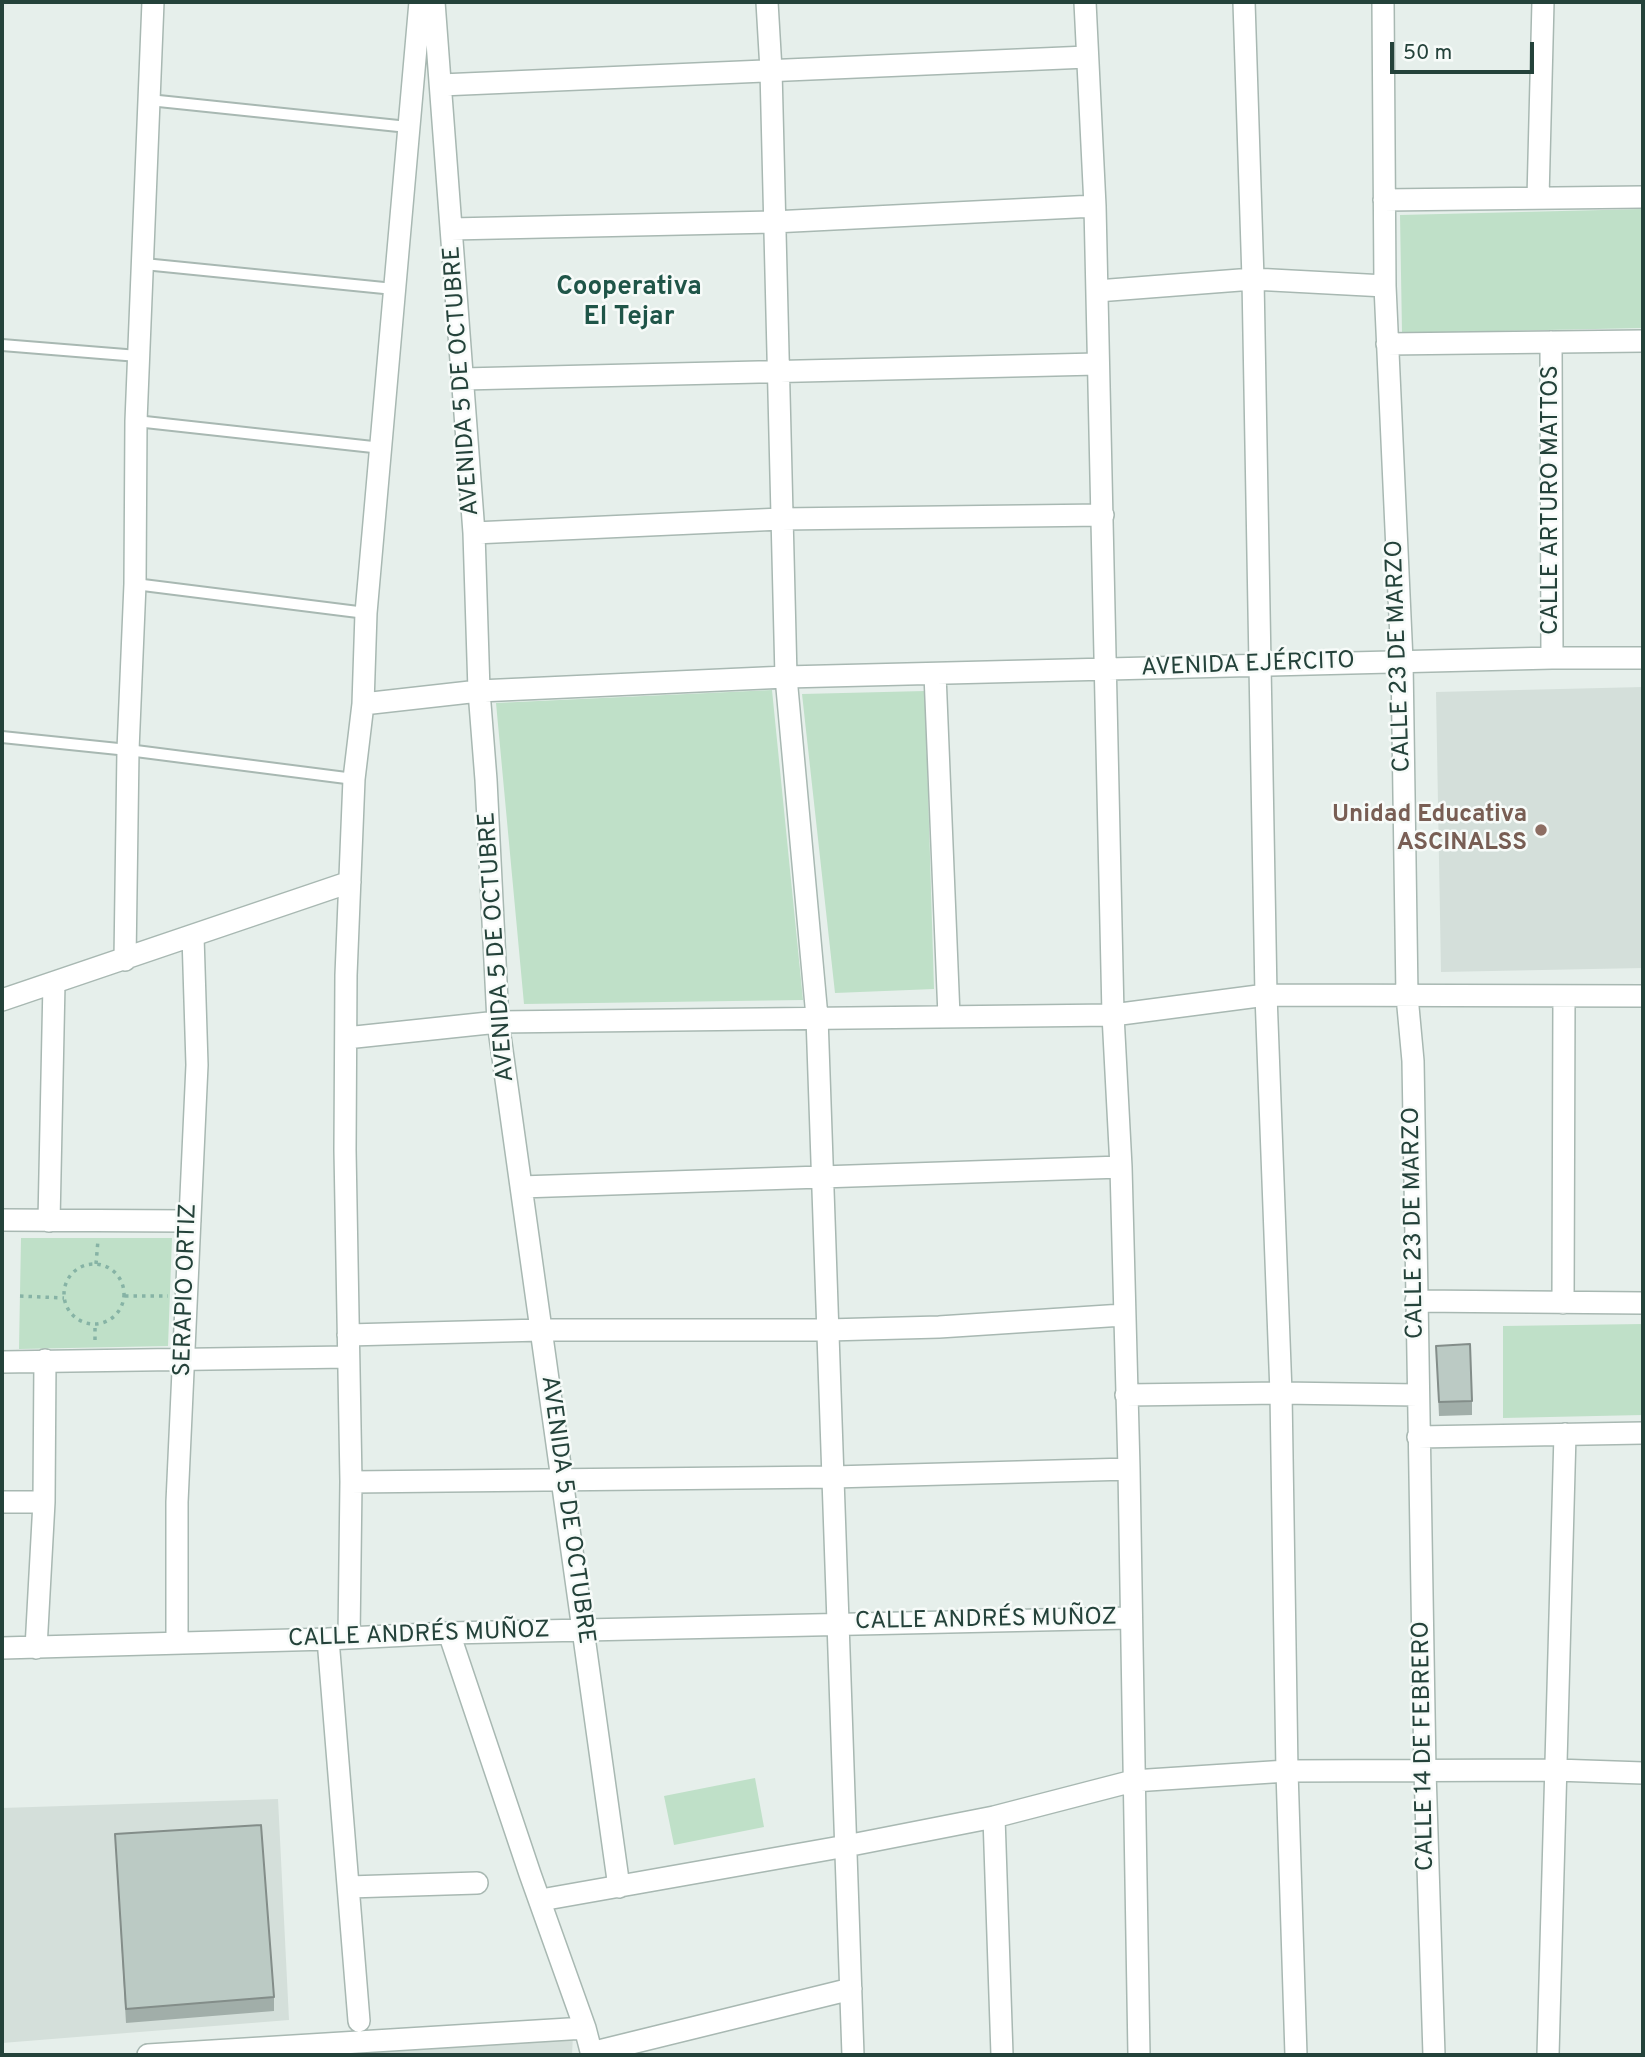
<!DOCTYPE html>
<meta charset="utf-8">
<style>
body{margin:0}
#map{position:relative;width:1645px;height:2057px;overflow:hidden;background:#e6efeb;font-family:Overpass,sans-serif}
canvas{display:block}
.frame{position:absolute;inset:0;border:4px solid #24423a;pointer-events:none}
.scale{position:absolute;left:1390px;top:42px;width:144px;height:32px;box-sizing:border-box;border:4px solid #24423a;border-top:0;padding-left:9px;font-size:21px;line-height:24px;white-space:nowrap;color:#24423a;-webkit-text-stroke:5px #f7fbf9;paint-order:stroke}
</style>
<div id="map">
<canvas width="1645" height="2057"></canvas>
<div class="frame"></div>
<div class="scale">50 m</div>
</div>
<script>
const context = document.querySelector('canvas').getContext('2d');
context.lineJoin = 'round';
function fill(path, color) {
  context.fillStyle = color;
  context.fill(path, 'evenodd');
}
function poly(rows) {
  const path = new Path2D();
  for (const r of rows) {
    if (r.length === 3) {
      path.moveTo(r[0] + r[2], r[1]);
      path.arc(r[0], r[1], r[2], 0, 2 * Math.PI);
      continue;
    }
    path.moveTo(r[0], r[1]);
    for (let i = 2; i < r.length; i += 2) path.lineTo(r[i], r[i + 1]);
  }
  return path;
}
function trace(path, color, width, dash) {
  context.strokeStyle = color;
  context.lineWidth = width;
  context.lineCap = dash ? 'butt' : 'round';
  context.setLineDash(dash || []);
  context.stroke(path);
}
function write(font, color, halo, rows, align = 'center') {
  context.font = font + ' Overpass,sans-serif';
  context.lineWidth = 5;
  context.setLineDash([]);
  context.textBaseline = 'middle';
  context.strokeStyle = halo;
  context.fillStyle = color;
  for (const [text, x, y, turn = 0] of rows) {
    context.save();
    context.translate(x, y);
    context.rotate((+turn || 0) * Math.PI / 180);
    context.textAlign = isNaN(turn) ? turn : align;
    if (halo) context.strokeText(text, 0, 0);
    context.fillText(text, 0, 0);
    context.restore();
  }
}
fill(poly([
 [1643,687,1643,968,1441,972,1436,692],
 [278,1799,289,2020,2,2043,2,1808],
 [573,2035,572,2055,251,2055]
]), '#d4dfda');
fill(poly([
 [1643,209,1643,328,1402,333,1400,215],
 [772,690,803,1000,524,1004,496,703],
 [925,691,934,989,835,993,802,694],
 [21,1238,172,1238,168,1346,19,1349],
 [1643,1324,1643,1415,1503,1418,1503,1326],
 [755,1778,764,1827,674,1845,664,1796]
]), '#bfe0c8');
const lane = poly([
 [149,100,408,127],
 [144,264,394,289],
 [2,345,138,356],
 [136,421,382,448],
 [135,584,366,613],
 [2,737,128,750,354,779]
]);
const street = poly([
 [434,2,474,533,479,691,486,780,498,1022,619,1887],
 [767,2,771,70,786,677,817,1017,853,2055],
 [1085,2,1095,206,1113,1015,1121,1167,1129,1469,1139,2055],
 [1244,2,1253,279,1266,995,1281,1393,1287,1771,1296,2055],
 [1383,2,1385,286,1402,661,1407,996,1413,1061,1425,1771,1434,2055],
 [441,85,1087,57],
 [1538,198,1543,2],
 [1384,200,1643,197],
 [451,229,773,222,1095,206],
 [1097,291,1253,279,1385,286],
 [1551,342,1552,658],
 [1387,344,1643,341],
 [463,379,1097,364],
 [474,533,781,519,1103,515],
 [935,674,949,1016],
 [363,704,479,691,786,677,1552,658,1643,658],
 [125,960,128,750,135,584,136,421,153,2],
 [2,1000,350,882],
 [346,1038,498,1022,1113,1015,1266,995,1643,996],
 [521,1187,1121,1167],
 [2,1220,190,1221],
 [49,1221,54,983],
 [1416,1301,1643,1303],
 [1563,1303,1564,996],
 [348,1335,541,1330,828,1330,939,1327,1123,1315],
 [2,1362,348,1357],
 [1126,1395,1281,1393,1418,1395],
 [1418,1437,1643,1433],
 [351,1482,833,1477,1129,1469],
 [2,1502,44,1502],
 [449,1633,530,1874,585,2028,592,2055],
 [349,1638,351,1482,345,1150,346,975,354,779,363,704,366,613,420,2],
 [328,1639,359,2021],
 [177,1643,177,1502,197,1065,193,936],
 [2,1648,328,1639,449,1633,1130,1618],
 [36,1648,44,1502,45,1360],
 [994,1817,1002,2055],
 [349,1887,477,1883],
 [541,1900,846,1846,994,1817,1133,1781,1287,1771,1556,1770,1643,1773],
 [591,2053,851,1989],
 [148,2055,585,2028],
 [1548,2055,1565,1434]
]);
trace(lane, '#a8b8b2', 14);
trace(street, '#a8b8b2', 24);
trace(poly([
 [96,1264,98,1240],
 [94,1294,30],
 [20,1296,64,1298],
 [125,1296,168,1296],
 [95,1340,95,1324]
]), '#86b3a5', 3.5, [3.5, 5]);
trace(lane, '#fff', 10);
trace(street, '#fff', 21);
fill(poly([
 [1436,1346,1472,1401,1472,1415,1439,1416],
 [115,1834,274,1997,274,2011,126,2023]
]), '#a1aea9');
const building = poly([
 [1470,1344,1472,1401,1439,1402,1436,1346,1470,1344],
 [261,1825,274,1997,126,2009,115,1834,261,1825]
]);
fill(building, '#bbcac4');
trace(building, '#838d89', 2);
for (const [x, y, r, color] of [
 [1541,830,7,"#8d6e63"]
]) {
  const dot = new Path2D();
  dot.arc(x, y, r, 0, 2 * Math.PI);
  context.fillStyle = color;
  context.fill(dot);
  trace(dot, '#f7fbf9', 2.5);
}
write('24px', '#24423a', '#f7fbf9', [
 ["AVENIDA 5 DE OCTUBRE",463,381,-94],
 ["CALLE ARTURO MATTOS",1552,500,-90],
 ["CALLE 23 DE MARZO",1400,656,-92],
 ["AVENIDA EJÉRCITO",1248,666,-2],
 ["AVENIDA 5 DE OCTUBRE",498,947,-94],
 ["CALLE 23 DE MARZO",1415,1223,-91],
 ["SERAPIO ORTIZ",187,1290,-88],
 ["AVENIDA 5 DE OCTUBRE",566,1510,82],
 ["CALLE ANDRÉS MUÑOZ",986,1621,-1],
 ["CALLE ANDRÉS MUÑOZ",419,1636,-2],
 ["CALLE 14 DE FEBRERO",1425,1746,-91]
]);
write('bold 24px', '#785e54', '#f7fbf9', [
 ["Unidad Educativa",1527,816],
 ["ASCINALSS",1527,844]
], 'right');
write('bold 26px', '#1f5548', '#f7fbf9', [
 ["Cooperativa",629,289],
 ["El Tejar",629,319]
]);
</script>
